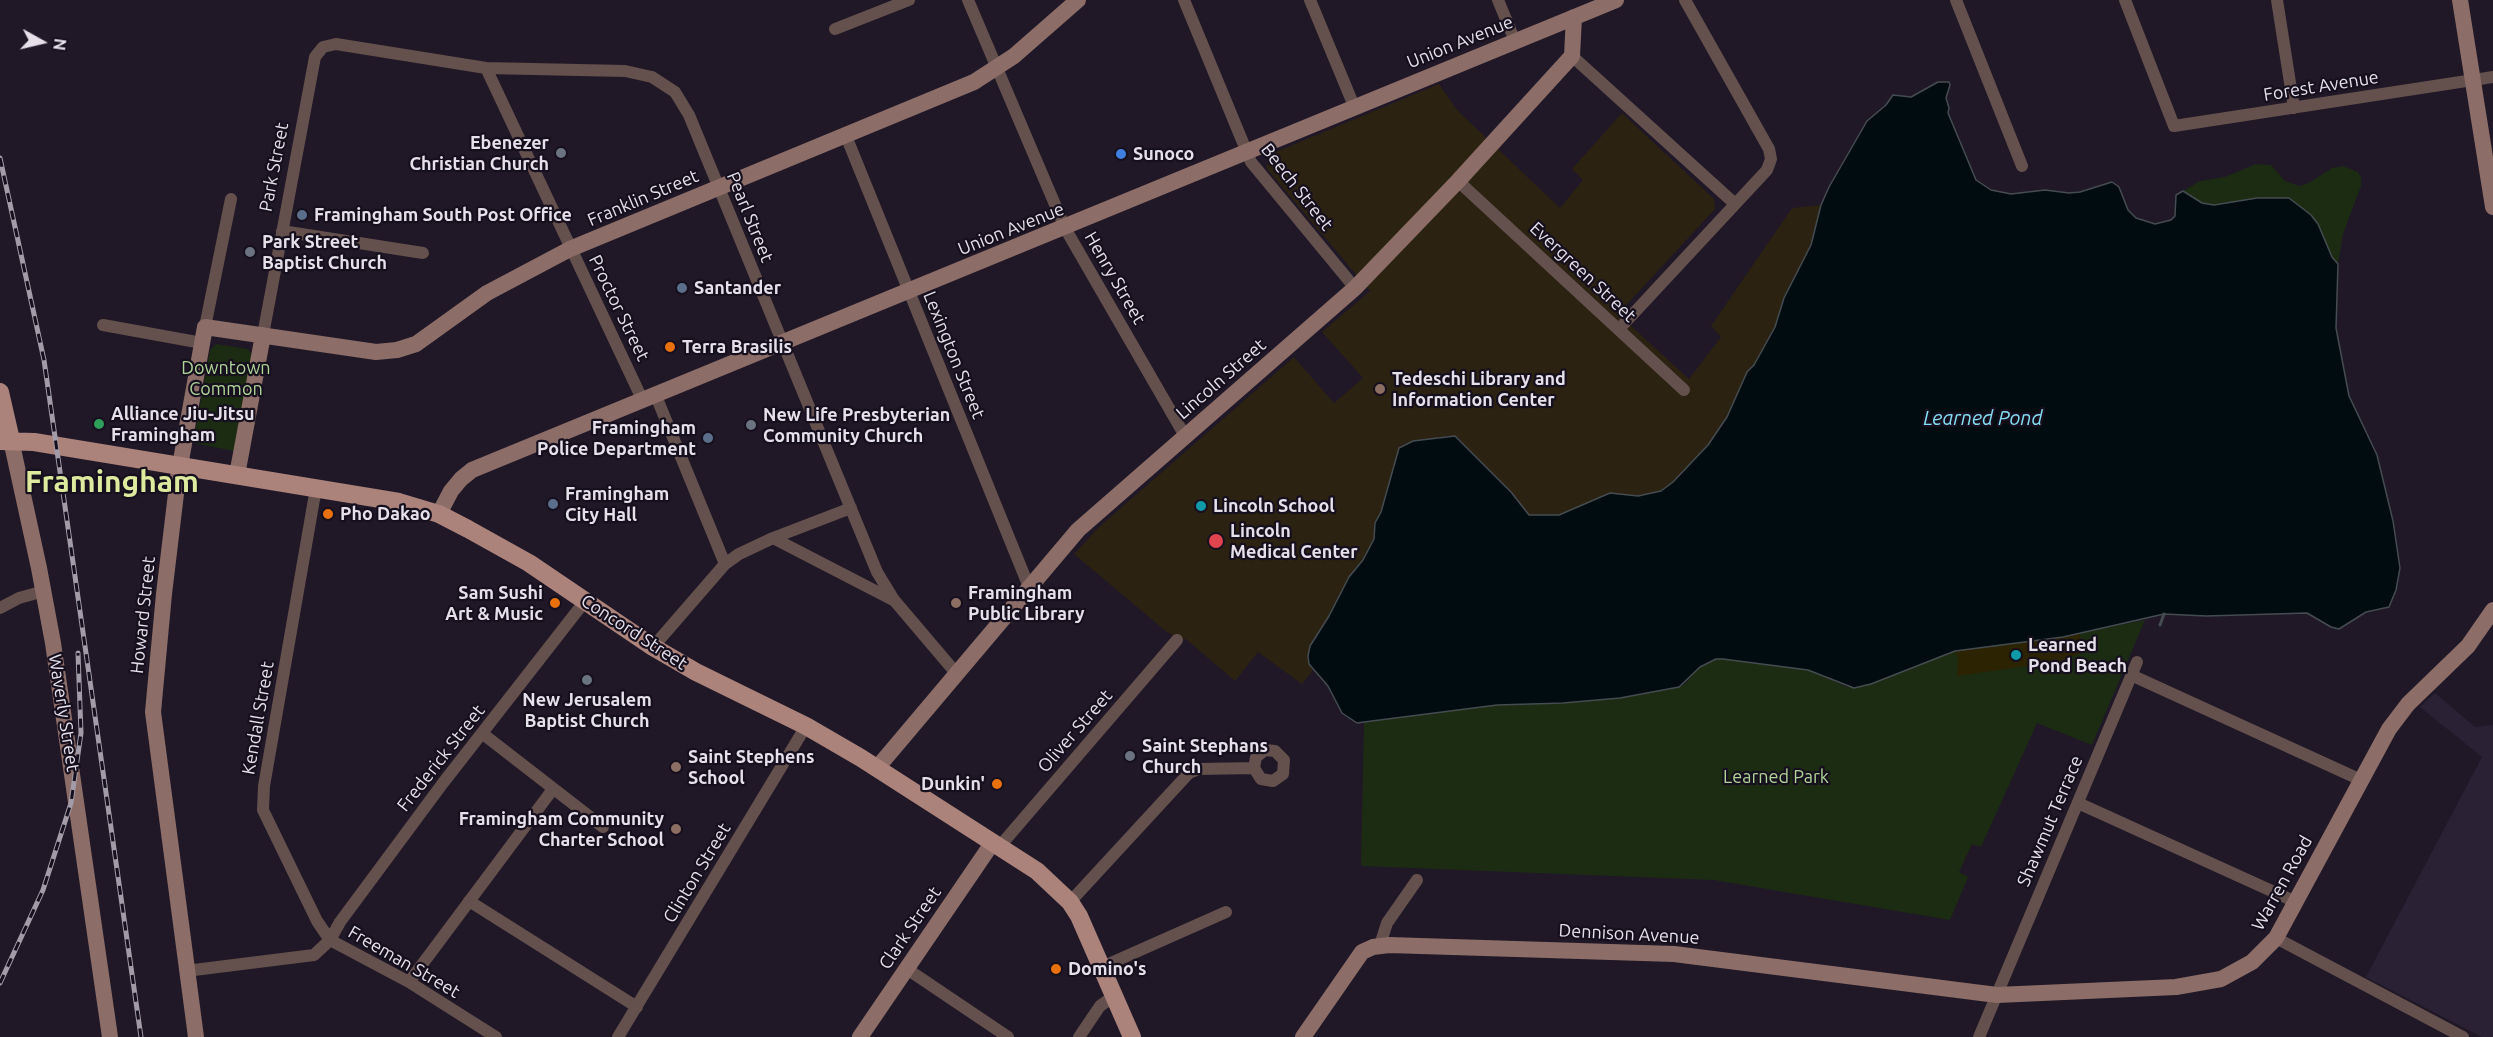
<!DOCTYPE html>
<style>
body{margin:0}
#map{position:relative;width:2493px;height:1037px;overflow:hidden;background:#201827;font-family:Ubuntu,sans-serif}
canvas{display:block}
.north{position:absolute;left:12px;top:12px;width:60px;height:60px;-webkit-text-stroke:4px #160f1e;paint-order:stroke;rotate:98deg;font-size:16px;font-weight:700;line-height:24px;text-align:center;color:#e5e0ea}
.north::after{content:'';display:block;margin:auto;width:21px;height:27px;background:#e5e0ea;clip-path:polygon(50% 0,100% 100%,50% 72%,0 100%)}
</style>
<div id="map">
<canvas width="2493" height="1037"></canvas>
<div class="north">N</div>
</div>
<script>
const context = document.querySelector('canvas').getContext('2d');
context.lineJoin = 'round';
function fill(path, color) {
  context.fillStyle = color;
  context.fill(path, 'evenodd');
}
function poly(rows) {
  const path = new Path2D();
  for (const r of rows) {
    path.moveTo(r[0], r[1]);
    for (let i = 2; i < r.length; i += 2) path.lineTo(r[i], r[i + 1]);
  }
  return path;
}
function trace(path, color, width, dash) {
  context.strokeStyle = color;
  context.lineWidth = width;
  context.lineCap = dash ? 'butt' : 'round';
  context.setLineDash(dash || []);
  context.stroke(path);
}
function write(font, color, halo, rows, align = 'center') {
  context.font = font + ' Ubuntu,sans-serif';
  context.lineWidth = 4.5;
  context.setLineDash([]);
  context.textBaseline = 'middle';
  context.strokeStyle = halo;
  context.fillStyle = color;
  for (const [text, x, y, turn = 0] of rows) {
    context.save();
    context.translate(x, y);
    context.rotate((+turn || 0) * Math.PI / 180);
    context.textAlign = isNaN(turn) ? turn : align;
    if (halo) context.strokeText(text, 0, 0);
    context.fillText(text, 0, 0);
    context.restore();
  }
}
fill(poly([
 [2435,693,2475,727,2493,725,2493,1037,2482,1037,2366,977,2482,757,2420,707]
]), '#2b2135');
fill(poly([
 [1439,84,1457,110,1560,208,1583,180,1572,169,1622,113,1714,199,1715,209,1618,314,1689,379,1721,337,1711,326,1792,208,1821,205,1811,245,1784,298,1775,327,1754,365,1747,372,1727,417,1708,445,1673,482,1661,491,1638,496,1610,493,1559,515,1529,515,1511,492,1468,451,1459,438,1446,436,1403,444,1399,448,1381,512,1375,523,1374,539,1325,637,1311,673,1302,684,1258,652,1235,681,1187,640,1168,633,1074,554,1099,527,1294,357,1334,403,1363,378,1322,332,1370,291,1267,169,1267,158,1271,154]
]), '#2b2212');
fill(poly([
 [2256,164,2271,165,2285,181,2299,186,2309,183,2332,168,2343,166,2358,172,2361,178,2361,186,2343,234,2338,264,2332,257,2318,224,2306,210,2289,199,2257,198,2214,205,2202,203,2183,191,2200,181,2225,177],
 [216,344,248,349,252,355,234,451,193,443,210,350],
 [2145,620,2092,745,2037,723,1981,847,1972,844,1959,872,1968,877,1950,920,1714,880,1361,866,1364,722,1497,705,1563,703,1620,698,1679,687,1685,684,1698,668,1718,659,1738,659,1808,670,1847,687,1862,687,1955,651,2006,643,2044,640]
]), '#1c2c12');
fill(poly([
 [2080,633,2081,653,2060,661,1957,676,1958,658,1955,651]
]), '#2b2302');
const water = poly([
 [1938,82,1949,82,1950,85,1946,98,1949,108,1948,113,1976,180,1991,190,2011,194,2045,190,2069,193,2080,192,2112,182,2119,187,2128,210,2136,218,2155,224,2171,220,2175,216,2176,195,2183,191,2202,203,2214,205,2257,198,2289,198,2311,215,2318,224,2332,257,2338,264,2336,328,2349,396,2377,455,2393,521,2400,568,2396,590,2389,607,2366,612,2339,629,2331,627,2307,613,2206,616,2164,614,2063,637,1955,651,1871,684,1854,688,1808,670,1723,659,1716,659,1700,667,1679,687,1620,698,1563,703,1497,705,1364,722,1357,723,1342,713,1328,686,1309,664,1308,656,1310,646,1329,616,1349,577,1363,560,1374,539,1375,523,1381,512,1399,448,1413,441,1455,436,1511,492,1529,515,1559,515,1610,493,1638,496,1661,491,1673,482,1708,445,1727,417,1747,372,1754,365,1775,327,1784,298,1811,245,1821,205,1829,187,1867,121,1886,105,1893,95,1911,97,1938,82]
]);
fill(water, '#000c0f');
trace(water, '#454c51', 1.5);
trace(poly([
 [2160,625,2164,614]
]), '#454c51', 3);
trace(poly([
 [968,0,1065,228,1185,436],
 [1184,0,1251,162,1355,288],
 [1310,0,1354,106],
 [1498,0,1515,41],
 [1956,0,2022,166],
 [2125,0,2174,126,2493,77],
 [2277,0,2294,108],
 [835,29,909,0],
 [1572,56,1734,203],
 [486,68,643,401],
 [846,136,1029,587],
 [1458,181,1684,390],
 [282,231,423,253],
 [103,325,202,343],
 [205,327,231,199],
 [1619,329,1767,170,1771,159,1769,149,1685,0],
 [263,335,315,57,323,47,336,44,486,68,625,71,652,77,675,92,689,115,877,572,894,600,956,673],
 [656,396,725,564],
 [316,488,264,786,263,810,317,921,330,940,409,982,496,1037],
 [773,538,893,600],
 [0,608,19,598,44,591],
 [653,647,725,564,739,554,773,538,851,508],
 [2131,675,2361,780],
 [483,734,603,827],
 [2078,803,2296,902],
 [1000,846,1177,640],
 [469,901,637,1007],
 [1070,902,1189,773,1199,769,1254,768,1261,779,1273,781,1283,774,1284,760,1275,751,1265,750,1256,757,1254,768],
 [2276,938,2463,1037],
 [1380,945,1387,923,1417,880],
 [1102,967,1226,912],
 [907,969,1008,1037],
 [186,971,314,955,330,940,340,922,443,783,585,601],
 [409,982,553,789],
 [618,1037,806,726],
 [1079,1037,1100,1006,1114,996],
 [1979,1037,2137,662]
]), '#64504c', 12);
trace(poly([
 [2460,0,2493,207],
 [11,440,39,568,53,643,110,1037],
 [237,475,263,335],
 [439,514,451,491,461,479,472,470,1616,0],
 [877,768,1078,530,1355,288,1458,181,1572,56,1574,17],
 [196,1037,153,712,164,594,178,477,205,327,376,352,397,350,416,344,487,293,570,249,974,82,1014,56,1078,0],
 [860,1037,993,842],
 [1303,1037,1362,952,1373,947,1389,945,1674,954,1997,995,2176,987,2221,979,2252,962,2276,938,2389,729,2408,704,2468,646,2493,610]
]), '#8c6d67', 16);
trace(poly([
 [0,392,11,440],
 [0,441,34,442,399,502,439,514,468,529,529,563,653,647,696,672,806,726,861,758,1037,871,1070,902,1079,916,1132,1037]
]), '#ac837b', 18);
const rail = poly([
 [0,158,44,360,141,1037],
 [0,983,43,890,71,803,81,733,78,653]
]);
trace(rail, '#a29ca8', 5);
trace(rail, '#160f1e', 3, [9]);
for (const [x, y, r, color] of [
 [561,153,6,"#6b7280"],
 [1121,154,6,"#3f7fe0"],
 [302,215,6,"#5c6f8a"],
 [250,252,6,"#6b7280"],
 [682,288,6,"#5c6f8a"],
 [670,347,6,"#e8710a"],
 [1380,389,6,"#8d6e63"],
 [99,424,6,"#2e9e5b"],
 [751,425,6,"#6b7280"],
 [708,438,6,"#5c6f8a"],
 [553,504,6,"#5c6f8a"],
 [1201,506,6,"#0f9aa8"],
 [328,514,6,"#e8710a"],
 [1216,541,8,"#e0444e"],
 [555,603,6,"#e8710a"],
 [956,603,6,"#8d6e63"],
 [2016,655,6,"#0f9aa8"],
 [587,680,6,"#6b7280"],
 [1130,756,6,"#6b7280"],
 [676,767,6,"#8d6e63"],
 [997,784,6,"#e8710a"],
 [676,829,6,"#8d6e63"],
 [1056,969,6,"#e8710a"]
]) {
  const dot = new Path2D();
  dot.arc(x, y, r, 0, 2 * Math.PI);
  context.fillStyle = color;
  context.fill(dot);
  trace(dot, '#160f1e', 2);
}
write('18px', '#e5e0ea', '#160f1e', [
 ["Union Avenue",1460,42,-22],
 ["Forest Avenue",2321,86,-9],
 ["Park Street",274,167,-79],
 ["Beech Street",1297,187,52],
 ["Franklin Street",643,198,-23],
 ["Pearl Street",750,217,68],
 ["Union Avenue",1011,229,-22],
 ["Evergreen Street",1583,272,43],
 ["Henry Street",1115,278,60],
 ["Proctor Street",619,308,64],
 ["Lexington Street",954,355,68],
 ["Lincoln Street",1221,379,-41],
 ["Howard Street",143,615,-84],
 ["Concord Street",634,632,33],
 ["Waverly Street",64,713,81],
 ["Kendall Street",258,718,-80],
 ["Oliver Street",1075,731,-49],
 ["Frederick Street",441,758,-52],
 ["Shawmut Terrace",2050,821,-67],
 ["Clinton Street",697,873,-59],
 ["Warren Road",2282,883,-61],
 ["Clark Street",910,928,-56],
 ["Dennison Avenue",1629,934,3],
 ["Freeman Street",404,962,30]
]);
write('bold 18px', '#e5e0ea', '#160f1e', [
 ["Ebenezer",549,143,"right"],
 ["Christian Church",549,164,"right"],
 ["Sunoco",1133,154],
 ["Framingham South Post Office",314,215],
 ["Park Street",262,242],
 ["Baptist Church",262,263],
 ["Santander",694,288],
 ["Terra Brasilis",682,347],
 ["Tedeschi Library and",1392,379],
 ["Information Center",1392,400],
 ["Alliance Jiu-Jitsu",111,414],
 ["Framingham",111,435],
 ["New Life Presbyterian",763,415],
 ["Community Church",763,436],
 ["Framingham",696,428,"right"],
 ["Police Department",696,449,"right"],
 ["Framingham",565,494],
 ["City Hall",565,515],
 ["Lincoln School",1213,506],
 ["Pho Dakao",340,514],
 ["Lincoln",1230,531],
 ["Medical Center",1230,552],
 ["Sam Sushi",543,593,"right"],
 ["Art & Music",543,614,"right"],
 ["Framingham",968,593],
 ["Public Library",968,614],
 ["Learned",2028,645],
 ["Pond Beach",2028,666],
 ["New Jerusalem",587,700,"center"],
 ["Baptist Church",587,721,"center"],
 ["Saint Stephans",1142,746],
 ["Church",1142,767],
 ["Saint Stephens",688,757],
 ["School",688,778],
 ["Dunkin'",985,784,"right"],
 ["Framingham Community",664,819,"right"],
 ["Charter School",664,840,"right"],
 ["Domino's",1068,969]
], 'left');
write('18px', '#afd497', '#160f1e', [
 ["Downtown",226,368],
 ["Common",226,389],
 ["Learned Park",1776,777]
]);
write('italic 20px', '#83def1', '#160f1e', [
 ["Learned Pond",1983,418]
]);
write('bold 30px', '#deeb9e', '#160f1e', [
 ["Framingham",112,482]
]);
</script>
